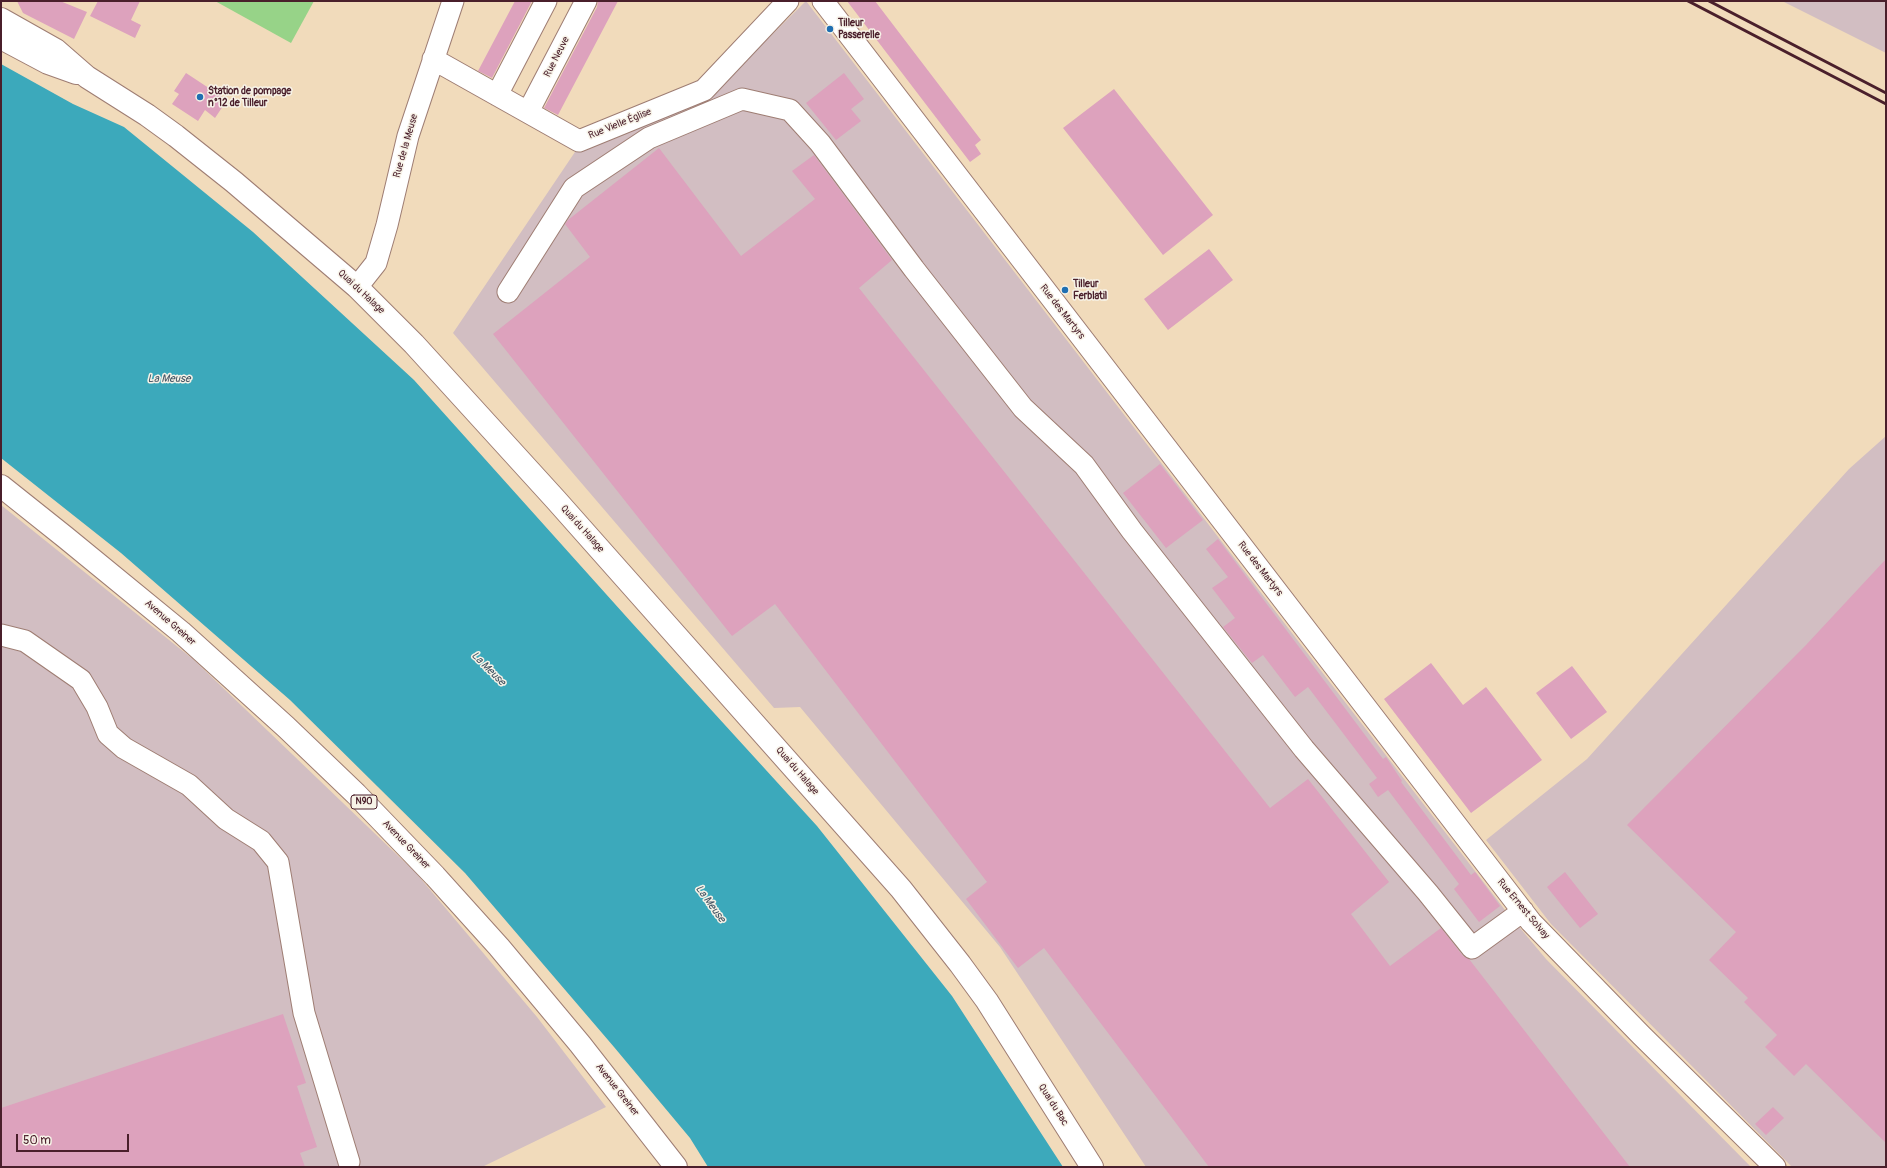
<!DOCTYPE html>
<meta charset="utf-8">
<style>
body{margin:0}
#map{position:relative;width:1887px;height:1168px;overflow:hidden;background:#f1dbbb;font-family:Pangolin,sans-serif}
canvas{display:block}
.frame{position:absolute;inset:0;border:2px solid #4a1f2b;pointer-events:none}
.scale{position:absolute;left:16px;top:1134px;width:113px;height:18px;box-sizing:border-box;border:2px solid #4a1f2b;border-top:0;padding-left:5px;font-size:12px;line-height:14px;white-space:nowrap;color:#4a1f2b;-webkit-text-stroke:3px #f7f3e8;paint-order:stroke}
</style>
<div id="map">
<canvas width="1887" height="1168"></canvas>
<div class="frame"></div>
<div class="scale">50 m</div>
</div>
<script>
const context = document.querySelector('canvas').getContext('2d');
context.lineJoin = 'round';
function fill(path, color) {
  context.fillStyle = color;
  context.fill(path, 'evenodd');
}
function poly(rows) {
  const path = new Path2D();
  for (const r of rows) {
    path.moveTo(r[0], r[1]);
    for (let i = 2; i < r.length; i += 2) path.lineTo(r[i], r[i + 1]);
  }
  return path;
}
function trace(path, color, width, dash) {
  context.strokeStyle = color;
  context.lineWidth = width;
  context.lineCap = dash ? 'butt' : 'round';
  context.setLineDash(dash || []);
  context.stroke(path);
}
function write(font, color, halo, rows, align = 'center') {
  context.font = font + ' Pangolin,sans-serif';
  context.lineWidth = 3;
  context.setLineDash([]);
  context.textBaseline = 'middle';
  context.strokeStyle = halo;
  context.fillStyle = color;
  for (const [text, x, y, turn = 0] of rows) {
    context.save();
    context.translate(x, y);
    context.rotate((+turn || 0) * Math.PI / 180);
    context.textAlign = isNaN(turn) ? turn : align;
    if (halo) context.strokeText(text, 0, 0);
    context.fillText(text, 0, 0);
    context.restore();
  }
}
fill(poly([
 [806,1,1505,910,1546,959,1751,1167,1146,1167,1000,947,800,707,774,708,453,333,577,149,713,93],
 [1782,1,1886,1,1886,53],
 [1886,436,1886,1167,1792,1167,1551,924,1486,840,1587,759,1849,469],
 [1,505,194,660,416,873,537,1017,606,1107,482,1167,1,1167]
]), '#d2bec2');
fill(poly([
 [215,1,314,1,291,43]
]), '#97d388');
fill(poly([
 [1,64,73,104,124,127,253,232,414,380,632,623,817,826,952,996,1063,1167,708,1167,690,1138,614,1047,465,873,290,700,121,553,1,458]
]), '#3ca9bb');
fill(poly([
 [17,1,60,1,87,12,74,39,23,13],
 [98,1,140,1,131,20,141,25,135,38,90,16],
 [515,1,532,1,492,78,478,71],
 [598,1,618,1,558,115,544,108,597,7],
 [847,1,875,1,981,140,975,145,981,154,970,162],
 [186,73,227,100,215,118,205,110,198,121,172,104,179,94,174,91],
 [844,73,864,99,851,109,861,121,836,140,806,103],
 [1114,89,1213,215,1163,255,1063,128],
 [659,148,741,256,815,199,792,171,814,155,892,260,859,288,1270,808,1308,779,1389,882,1351,914,1390,966,1441,928,1463,956,1469,959,1630,1167,1209,1167,1044,948,1018,968,966,899,987,882,775,604,732,636,493,334,590,257,565,224,568,220],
 [1209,249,1233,280,1168,330,1144,299],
 [1160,464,1203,520,1166,548,1123,493],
 [1218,539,1383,759,1386,757,1402,781,1401,782,1471,875,1475,872,1500,906,1479,922,1454,889,1459,884,1388,790,1378,797,1369,784,1377,778,1308,687,1295,697,1263,655,1252,663,1223,627,1235,618,1212,588,1228,577,1206,549],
 [1886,559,1886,1143,1806,1064,1794,1076,1765,1047,1777,1035,1744,1002,1748,998,1709,960,1736,932,1627,825,1806,645],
 [1431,663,1463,705,1486,687,1542,760,1471,813,1384,699],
 [1572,666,1607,712,1571,739,1536,693],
 [1565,872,1598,914,1580,928,1547,887],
 [283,1014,306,1083,297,1086,317,1147,300,1153,305,1167,1,1167,1,1108],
 [1773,1107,1784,1118,1766,1135,1755,1124]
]), '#dda2bd');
const minor = poly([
 [823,1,1531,922,1641,1035,1775,1167],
 [433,59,579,141,704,90,788,1],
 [497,95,546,1],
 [528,112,586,1],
 [357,287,376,263,387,225,408,136,453,1],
 [508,292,574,188,649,138,742,99,790,110,820,143,914,269,1023,408,1084,465,1132,531,1304,749,1428,893,1472,948,1523,911],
 [1,635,25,641,81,680,97,707,108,734,124,748,189,785,226,819,261,841,278,862,304,1013,349,1162]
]);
const major = poly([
 [1,19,56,50,87,77,147,115,176,136,234,182,357,287,414,344,556,500,901,889,960,964,987,1001,1092,1167],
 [1,38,48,63,76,73],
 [1,486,65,537,181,632,286,727,356,794,435,876,499,947,580,1044,676,1167]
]);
trace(minor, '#9e7d73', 23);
trace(major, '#9e7d73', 24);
trace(minor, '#fff', 21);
trace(major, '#fff', 22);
trace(poly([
 [1688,1,1886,104],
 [1709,1,1886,93]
]), '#4a1f2b', 3);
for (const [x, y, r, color] of [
 [830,29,4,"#1f6fb2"],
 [200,97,4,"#1f6fb2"],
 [1065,290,4,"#1f6fb2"]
]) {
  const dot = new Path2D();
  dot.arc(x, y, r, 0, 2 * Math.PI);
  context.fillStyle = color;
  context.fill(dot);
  trace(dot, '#f7f3e8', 1.5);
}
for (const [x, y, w] of [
 [364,802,26]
]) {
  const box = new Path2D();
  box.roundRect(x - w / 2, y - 7, w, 14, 3);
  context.fillStyle = '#f7f3e8';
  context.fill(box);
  trace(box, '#4a1f2b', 1);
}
write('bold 9px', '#4a1f2b', null, [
 ["N90",364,802]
]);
write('bold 10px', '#4a1f2b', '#f7f3e8', [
 ["Tilleur",838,23],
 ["Passerelle",838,35],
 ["Station de pompage",208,91],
 ["n°12 de Tilleur",208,103],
 ["Tilleur",1073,284],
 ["Ferblatil",1073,296]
], 'left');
write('10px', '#4a1f2b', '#f7f3e8', [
 ["Rue Neuve",557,57,-63],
 ["Rue Vielle Église",620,124,-22],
 ["Rue de la Meuse",406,146,-74],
 ["Quai du Halage",361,292,43],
 ["Rue des Martyrs",1062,312,52],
 ["Quai du Halage",582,529,48],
 ["Rue des Martyrs",1260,569,52],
 ["Avenue Greiner",170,623,41],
 ["Quai du Halage",797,771,49],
 ["Avenue Greiner",406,845,46],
 ["Rue Ernest Solvay",1523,909,50],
 ["Avenue Greiner",617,1090,52],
 ["Quai du Bac",1053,1105,58]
]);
write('italic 11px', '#445665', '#f7f3e8', [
 ["La Meuse",169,379],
 ["La Meuse",488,669,45],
 ["La Meuse",710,904,54]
]);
</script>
